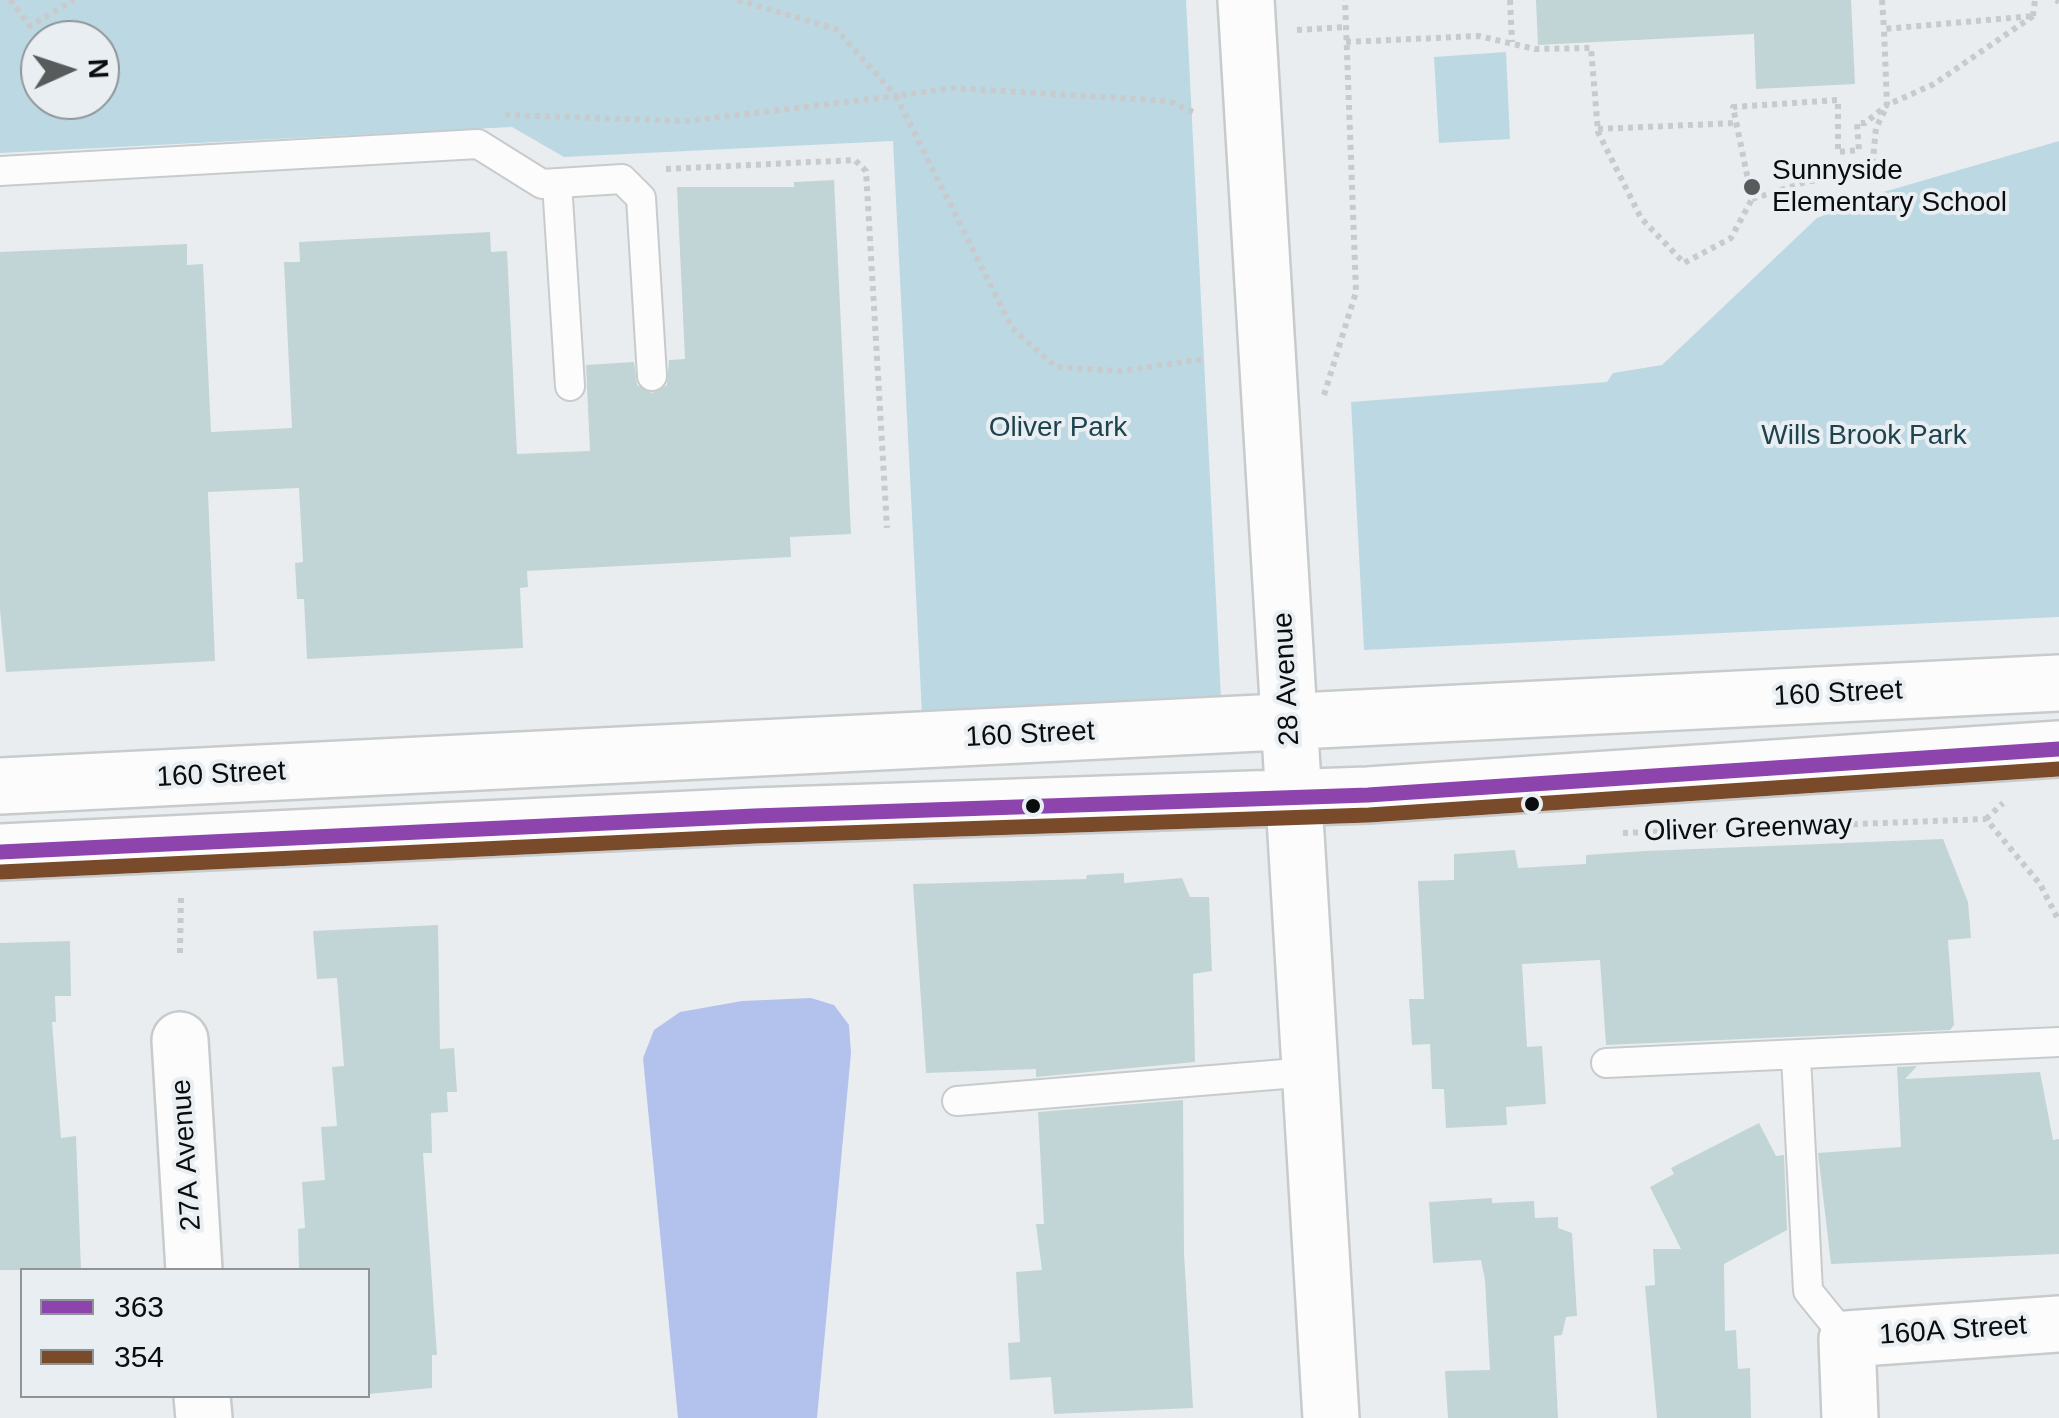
<!DOCTYPE html>
<style>
body{margin:0}
#map{position:relative;width:2059px;height:1418px;overflow:hidden;background:#eaedef;font-family:Helvetica,sans-serif}
canvas{display:block}
.legend{position:absolute;left:20px;top:1268px;width:350px;height:130px;box-sizing:border-box;background:#e8eef1;border:2px solid #8f9496;margin:0;padding:12px 18px;list-style:none;font-size:30px;color:#0a0c0d}
.legend li{display:flex;align-items:center;gap:20px;height:50px}
.legend b{width:50px;border:2px solid #8f9496}
.north{position:absolute;left:20px;top:20px;width:100px;height:100px;box-sizing:border-box;background:#e8eef1;border:2px solid #8f9496;border-radius:50%;rotate:87deg;font-size:28px;font-weight:700;line-height:40px;text-align:center;color:#0a0c0d}
.north::after{content:'';display:block;margin:auto;width:35px;height:45px;background:#585b5c;clip-path:polygon(50% 0,100% 100%,50% 72%,0 100%)}
</style>
<div id="map">
<canvas width="2059" height="1418"></canvas>
<ul class="legend">
<li><b style="height:12px;background:#8e44ad"></b>363</li>
<li><b style="height:12px;background:#7a4b2a"></b>354</li>
</ul>
<div class="north">N</div>
</div>
<script>
const context = document.querySelector('canvas').getContext('2d');
context.lineJoin = 'round';
function fill(path, color) {
  context.fillStyle = color;
  context.fill(path, 'evenodd');
}
function poly(rows) {
  const path = new Path2D();
  for (const r of rows) {
    path.moveTo(r[0], r[1]);
    for (let i = 2; i < r.length; i += 2) path.lineTo(r[i], r[i + 1]);
  }
  return path;
}
function trace(path, color, width, dash) {
  context.strokeStyle = color;
  context.lineWidth = width;
  context.lineCap = dash ? 'butt' : 'round';
  context.setLineDash(dash || []);
  context.stroke(path);
}
function write(font, color, halo, rows, align = 'center') {
  context.font = font + ' Helvetica,sans-serif';
  context.lineWidth = 8;
  context.setLineDash([]);
  context.textBaseline = 'middle';
  context.strokeStyle = halo;
  context.fillStyle = color;
  for (const [text, x, y, turn = 0] of rows) {
    context.save();
    context.translate(x, y);
    context.rotate((+turn || 0) * Math.PI / 180);
    context.textAlign = isNaN(turn) ? turn : align;
    if (halo) context.strokeText(text, 0, 0);
    context.fillText(text, 0, 0);
    context.restore();
  }
}
fill(poly([
 [0,0,1186,0,1221,699,922,714,893,141,564,157,512,127,0,153],
 [40,40,100,40,100,100,40,100],
 [1506,52,1510,139,1439,143,1434,57],
 [2059,141,2059,617,1364,650,1351,402,1607,382,1613,373,1662,365,1817,218,1880,193]
]), '#bcd9e3');
fill(poly([
 [811,998,834,1005,849,1025,851,1053,817,1418,678,1418,643,1058,654,1030,680,1012,742,1001]
]), '#b2c2ec');
fill(poly([
 [1536,0,1851,0,1855,84,1756,89,1754,34,1538,45],
 [834,180,851,534,790,537,791,557,527,571,528,587,520,588,523,648,307,659,304,599,297,599,295,563,303,562,299,488,208,492,215,661,6,672,0,610,0,252,187,244,187,265,203,264,211,432,292,428,284,262,300,262,299,242,490,232,491,252,507,251,517,454,590,451,586,365,634,362,637,385,652,393,667,385,669,360,685,359,677,187,794,187,794,182],
 [1943,839,1968,902,1971,938,1948,940,1954,1025,1950,1030,1606,1045,1600,960,1522,964,1527,1047,1542,1046,1546,1104,1506,1107,1507,1125,1446,1128,1444,1089,1432,1089,1430,1044,1412,1045,1409,999,1424,999,1418,881,1454,880,1454,854,1515,850,1518,868,1586,864,1586,855,1645,851],
 [1124,873,1124,883,1182,878,1190,897,1209,897,1212,971,1193,974,1195,1062,1036,1077,1036,1069,926,1073,913,884,1086,879,1087,875],
 [438,925,440,1049,454,1048,457,1092,447,1092,448,1112,431,1113,432,1153,423,1153,437,1355,432,1355,432,1388,368,1394,368,1270,299,1270,298,1229,305,1228,302,1182,325,1180,321,1127,337,1126,332,1067,344,1066,337,978,317,979,313,931],
 [70,941,71,996,55,996,56,1022,52,1022,61,1138,76,1136,81,1270,0,1270,0,943],
 [1917,1066,1905,1079,2040,1072,2053,1140,2059,1139,2059,1254,1831,1264,1818,1153,1901,1147,1897,1067],
 [1183,1100,1184,1253,1193,1408,1054,1414,1051,1377,1010,1380,1008,1343,1020,1342,1016,1272,1042,1270,1036,1224,1044,1224,1038,1112],
 [1759,1123,1776,1156,1784,1155,1787,1230,1724,1264,1725,1331,1736,1330,1738,1369,1750,1368,1751,1418,1657,1418,1645,1286,1655,1285,1653,1249,1681,1249,1650,1187,1674,1174,1671,1168],
 [1492,1198,1492,1203,1534,1201,1535,1218,1558,1217,1558,1228,1572,1233,1577,1316,1566,1317,1562,1335,1554,1336,1558,1418,1448,1418,1445,1371,1490,1370,1485,1280,1481,1260,1433,1263,1429,1202]
]), '#c1d5d6');
const lane = poly([
 [0,171,478,144,542,184,622,179,641,198,652,376],
 [557,183,570,386],
 [1796,1056,1808,1291,1847,1339],
 [1606,1063,2059,1042],
 [957,1101,1309,1072]
]);
const street = poly([
 [180,1040,194,1270],
 [202,1396,204,1418],
 [1850,1418,1847,1339,2059,1324]
]);
const secondary = poly([
 [1246,0,1331,1418],
 [0,786,2059,683],
 [0,852,754,816,1368,795,2059,749]
]);
trace(lane, '#c8cbcc', 32);
trace(street, '#c8cbcc', 60);
trace(secondary, '#c8cbcc', 60);
trace(poly([
 [10,0,30,26,74,0],
 [1510,0,1512,42],
 [1882,0,1884,29],
 [2056,0,2059,2],
 [2033,16,1934,84,1887,105,1884,29,2033,16],
 [2033,16,2035,0],
 [1297,30,1346,27],
 [1346,42,1479,36,1535,49,1591,48,1598,132,1641,218,1684,263,1731,238,1752,199,1733,107,1838,100,1838,152,1859,150,1857,123,1865,123,1887,105],
 [1193,112,1169,101,953,88,896,96,1012,328,1056,367,1120,371,1206,359],
 [505,115,687,121,896,96,836,29,738,0],
 [1598,129,1736,123],
 [666,169,855,160,866,171,887,528],
 [1752,199,1806,182,1872,170,1876,128,1885,110],
 [1324,395,1356,292,1345,0],
 [1986,819,2003,803],
 [1623,833,1986,819,2040,884,2059,921],
 [180,953,181,895]
]), '#c9cacb', 6, [5, 5]);
trace(lane, '#fcfcfd', 28);
trace(street, '#fcfcfd', 55);
trace(secondary, '#fcfcfd', 55);
trace(poly([
 [0,852,754,816,1368,795,2059,749]
]), '#8e44ad', 15);
trace(poly([
 [1,872,755,836,1369,815,2059,769]
]), '#7a4b2a', 15);
for (const [x, y, r, color] of [
 [1752,187,10,"#585b5c"],
 [1532,804,9,"#0a0c0d"],
 [1033,806,9,"#0a0c0d"]
]) {
  const dot = new Path2D();
  dot.arc(x, y, r, 0, 2 * Math.PI);
  context.fillStyle = color;
  context.fill(dot);
  trace(dot, '#e8eef1', 4);
}
write('28px', '#0a0c0d', '#e8eef1', [
 ["Sunnyside",1772,171],
 ["Elementary School",1772,203]
], 'left');
write('28px', '#1d434f', '#e8eef1', [
 ["Oliver Park",1058,428],
 ["Wills Brook Park",1864,436]
]);
write('28px', '#0a0c0d', '#e8eef1', [
 ["28 Avenue",1287,679,-93],
 ["160 Street",1838,694,-3],
 ["160 Street",1030,735,-3],
 ["160 Street",221,775,-3],
 ["Oliver Greenway",1748,829,-2],
 ["27A Avenue",187,1155,-94],
 ["160A Street",1953,1331,-4]
]);
</script>
